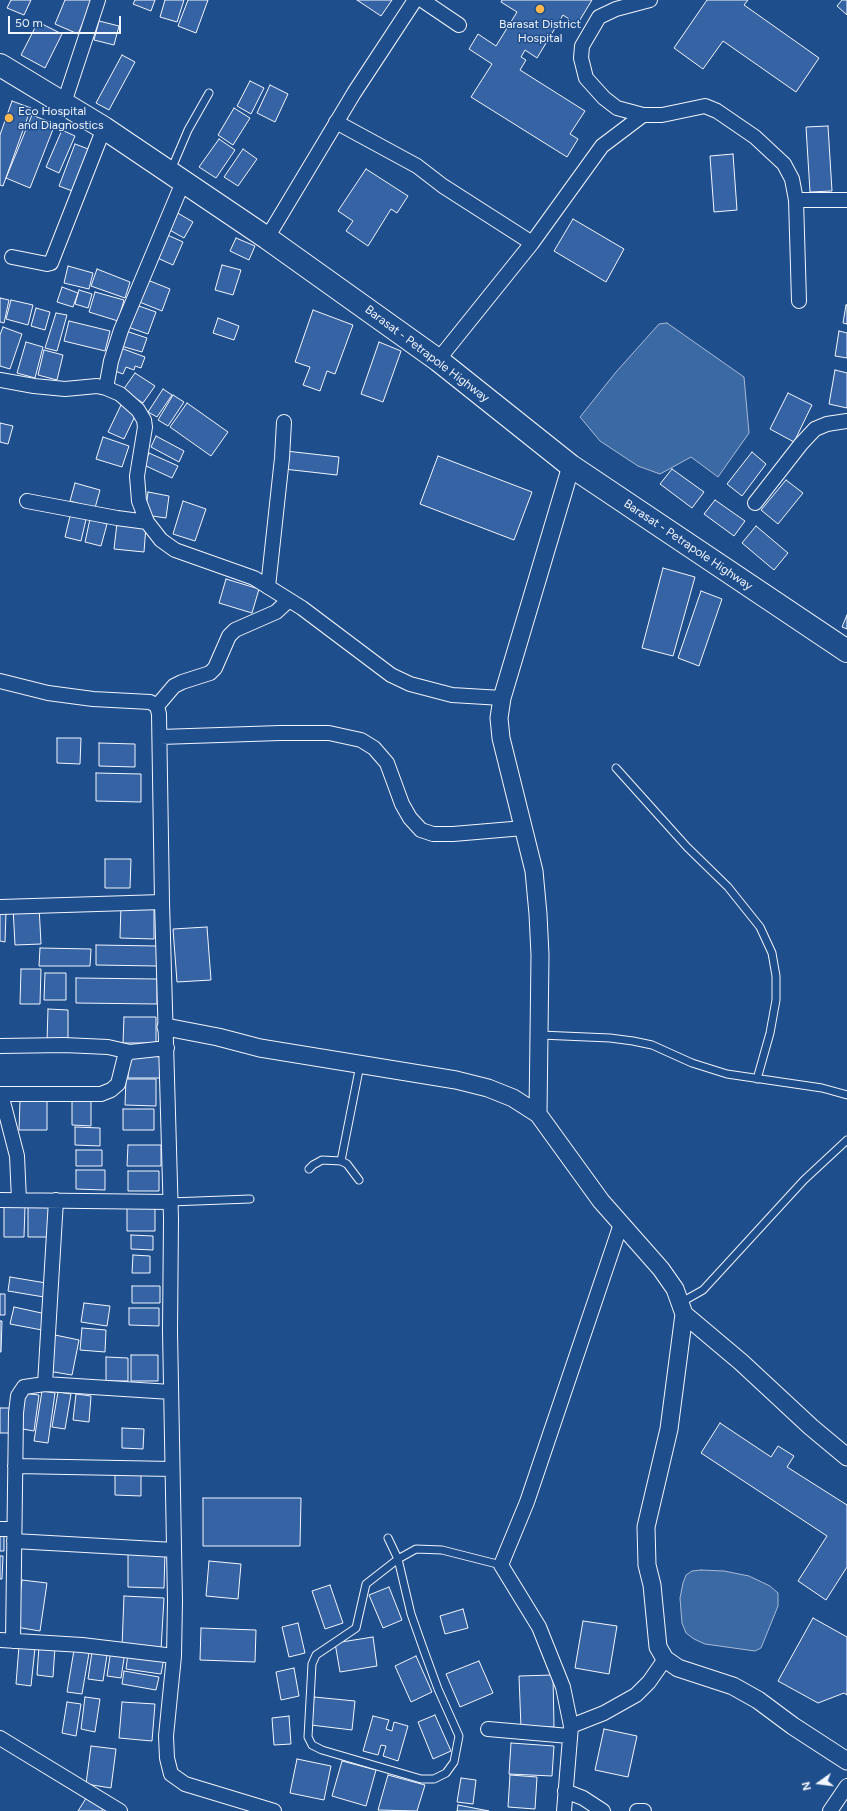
<!DOCTYPE html>
<style>
body{margin:0}
#map{position:relative;width:847px;height:1811px;overflow:hidden;background:#1f4e8c;font-family:Figtree,sans-serif}
canvas{display:block}
.north{position:absolute;left:799px;top:1763px;width:40px;height:40px;-webkit-text-stroke:3px #1f4e8c;paint-order:stroke;rotate:256deg;font-size:11px;font-weight:700;line-height:16px;text-align:center;color:#f2f6ff}
.north::after{content:'';display:block;margin:auto;width:14px;height:18px;background:#f2f6ff;clip-path:polygon(50% 0,100% 100%,50% 72%,0 100%)}
.scale{position:absolute;left:8px;top:16px;width:113px;height:18px;box-sizing:border-box;border:2px solid #f2f6ff;border-top:0;padding-left:5px;font-size:12px;line-height:14px;white-space:nowrap;color:#f2f6ff;-webkit-text-stroke:3px #1f4e8c;paint-order:stroke}
</style>
<div id="map">
<canvas width="847" height="1811"></canvas>
<div class="north">N</div>
<div class="scale">50 m</div>
</div>
<script>
const context = document.querySelector('canvas').getContext('2d');
context.lineJoin = 'round';
function fill(path, color) {
  context.fillStyle = color;
  context.fill(path, 'evenodd');
}
function poly(rows) {
  const path = new Path2D();
  for (const r of rows) {
    path.moveTo(r[0], r[1]);
    for (let i = 2; i < r.length; i += 2) path.lineTo(r[i], r[i + 1]);
  }
  return path;
}
function trace(path, color, width, dash) {
  context.strokeStyle = color;
  context.lineWidth = width;
  context.lineCap = dash ? 'butt' : 'round';
  context.setLineDash(dash || []);
  context.stroke(path);
}
function write(font, color, halo, rows, align = 'center') {
  context.font = font + ' Figtree,sans-serif';
  context.lineWidth = 3;
  context.setLineDash([]);
  context.textBaseline = 'middle';
  context.strokeStyle = halo;
  context.fillStyle = color;
  for (const [text, x, y, turn = 0] of rows) {
    context.save();
    context.translate(x, y);
    context.rotate((+turn || 0) * Math.PI / 180);
    context.textAlign = isNaN(turn) ? turn : align;
    if (halo) context.strokeText(text, 0, 0);
    context.fillText(text, 0, 0);
    context.restore();
  }
}
const water = poly([
 [667,323,744,377,749,433,718,477,691,457,660,474,638,466,600,441,580,417,616,372,659,324,667,323],
 [701,1570,724,1571,749,1576,770,1586,778,1593,778,1606,761,1648,755,1651,705,1644,694,1639,686,1633,682,1623,680,1598,683,1583,686,1575,692,1571,701,1570]
]);
fill(water, '#3b69a3');
trace(water, '#a8bbd7', 1);
const building = poly([
 [11,0,31,0,24,15,7,8,11,0],
 [65,0,93,0,78,34,55,24,65,0],
 [135,0,155,0,151,11,133,4,135,0],
 [165,0,184,0,177,22,160,17,165,0],
 [188,0,208,0,196,33,178,26,188,0],
 [357,0,392,0,381,16,357,0],
 [502,0,592,0,575,28,566,22,569,19,563,15,537,58,525,50,521,57,526,60,520,70,585,111,570,134,578,139,567,157,471,97,492,64,469,49,478,34,496,46,517,12,501,2,502,0],
 [707,0,748,0,744,5,819,58,796,92,723,41,703,69,674,48,707,0],
 [842,0,847,0,847,15,837,6,842,0],
 [99,21,119,26,114,45,94,40,99,21],
 [38,22,62,34,45,68,21,55,38,22],
 [122,55,135,62,109,110,96,103,122,55],
 [250,81,264,88,251,114,237,106,250,81],
 [270,85,288,94,275,122,257,113,270,85],
 [12,101,31,108,3,186,0,185,0,135,12,101],
 [234,108,250,118,233,145,218,135,234,108],
 [32,115,55,124,30,188,6,178,32,115],
 [828,126,832,191,810,192,806,127,828,126],
 [62,130,75,136,59,173,46,167,62,130],
 [219,139,235,150,216,178,199,167,219,139],
 [75,144,91,150,75,192,59,186,75,144],
 [243,149,257,159,238,186,224,177,243,149],
 [733,154,737,210,714,212,710,156,733,154],
 [366,169,408,196,397,213,391,209,368,246,346,231,353,221,338,211,366,169],
 [176,212,193,222,184,238,166,228,176,212],
 [573,219,624,249,606,282,554,251,573,219],
 [163,233,183,242,173,265,153,256,163,233],
 [236,238,255,246,249,260,230,251,236,238],
 [222,265,241,270,233,295,215,290,222,265],
 [68,266,93,273,89,289,64,283,68,266],
 [97,269,130,282,125,298,91,286,97,269],
 [145,279,170,289,162,311,137,301,145,279],
 [62,287,78,293,73,307,57,302,62,287],
 [79,290,92,294,88,308,75,304,79,290],
 [95,292,124,300,118,321,89,312,95,292],
 [0,298,9,300,4,323,0,322,0,298],
 [11,300,33,305,28,325,6,319,11,300],
 [133,304,156,312,148,334,125,326,133,304],
 [846,305,847,305,847,324,843,323,846,305],
 [36,308,50,312,45,330,31,326,36,308],
 [313,310,353,325,335,374,327,371,320,391,303,385,310,367,295,362,313,310],
 [56,313,67,315,57,351,45,348,56,313],
 [218,318,239,326,234,340,213,333,218,318],
 [69,321,110,331,105,351,64,341,69,321],
 [3,327,22,334,10,369,0,366,0,335,3,327],
 [126,331,147,338,142,352,121,346,126,331],
 [839,331,847,333,847,358,835,356,839,331],
 [26,342,43,347,35,378,17,373,26,342],
 [379,342,401,351,383,402,361,394,379,342],
 [118,347,145,357,141,368,135,366,134,370,126,367,123,374,115,371,118,347],
 [44,350,63,355,57,380,38,375,44,350],
 [835,370,847,373,847,408,829,404,835,370],
 [135,373,155,386,143,403,123,390,135,373],
 [163,389,172,395,157,417,148,412,163,389],
 [788,393,812,405,794,442,770,429,788,393],
 [173,395,184,402,168,426,158,420,173,395],
 [187,403,228,432,211,456,170,427,187,403],
 [121,405,137,412,124,439,108,432,121,405],
 [0,423,13,426,8,444,0,442,0,423],
 [156,436,184,451,179,462,151,447,156,436],
 [103,437,129,446,122,467,96,459,103,437],
 [286,451,339,457,337,475,284,469,286,451],
 [752,452,766,464,742,496,727,484,752,452],
 [149,453,178,466,172,478,144,465,149,453],
 [438,456,532,492,514,540,420,504,438,456],
 [672,469,704,492,692,508,660,484,672,469],
 [786,480,803,493,778,524,761,510,786,480],
 [75,483,100,490,95,508,70,501,75,483],
 [148,492,169,496,166,518,145,515,148,492],
 [715,500,745,521,734,536,704,514,715,500],
 [183,501,206,509,195,541,173,534,183,501],
 [71,512,87,515,81,541,65,537,71,512],
 [90,519,107,524,101,546,85,542,90,519],
 [117,523,146,526,144,552,114,549,117,523],
 [756,526,788,553,774,570,742,543,756,526],
 [663,568,695,577,673,656,642,648,663,568],
 [226,579,259,589,252,613,219,603,226,579],
 [701,591,722,599,699,666,678,658,701,591],
 [847,615,847,629,842,627,847,615],
 [57,738,81,738,80,764,57,763,57,738],
 [99,743,135,744,135,767,99,766,99,743],
 [96,773,141,774,141,802,96,801,96,773],
 [105,859,131,859,130,888,105,888,105,859],
 [121,905,154,906,154,939,120,938,121,905],
 [39,906,41,944,15,945,13,907,39,906],
 [0,913,6,913,5,942,0,941,0,913],
 [207,927,211,980,177,982,173,929,207,927],
 [96,945,157,946,157,966,96,965,96,945],
 [40,948,91,949,90,966,39,966,40,948],
 [21,969,41,969,40,1004,20,1004,21,969],
 [45,973,66,973,66,1000,44,1000,45,973],
 [76,978,157,979,157,1004,76,1003,76,978],
 [48,1009,68,1010,68,1043,47,1042,48,1009],
 [124,1017,156,1017,156,1043,123,1043,124,1017],
 [161,1056,162,1078,128,1078,129,1058,161,1056],
 [126,1079,156,1079,156,1106,125,1105,126,1079],
 [20,1100,47,1100,47,1130,19,1130,20,1100],
 [72,1101,91,1101,91,1126,72,1125,72,1101],
 [123,1109,154,1109,154,1130,123,1130,123,1109],
 [75,1127,100,1128,100,1146,75,1145,75,1127],
 [128,1145,161,1145,161,1166,127,1166,128,1145],
 [76,1150,102,1150,102,1166,76,1166,76,1150],
 [76,1170,105,1170,105,1190,76,1189,76,1170],
 [128,1171,159,1171,159,1191,128,1191,128,1171],
 [28,1205,50,1205,50,1237,28,1237,28,1205],
 [127,1205,155,1206,155,1231,127,1231,127,1205],
 [4,1206,25,1206,24,1237,4,1237,4,1206],
 [131,1235,153,1236,153,1250,131,1249,131,1235],
 [133,1255,150,1256,150,1273,132,1273,133,1255],
 [10,1277,46,1283,44,1297,8,1291,10,1277],
 [132,1286,160,1286,160,1303,132,1303,132,1286],
 [0,1294,5,1294,5,1315,0,1315,0,1294],
 [84,1303,110,1306,107,1326,81,1322,84,1303],
 [14,1307,46,1314,42,1330,10,1324,14,1307],
 [129,1308,159,1308,159,1326,129,1325,129,1308],
 [0,1321,2,1321,1,1352,0,1352,0,1321],
 [82,1328,106,1330,105,1352,80,1350,82,1328],
 [55,1335,79,1340,72,1375,48,1371,55,1335],
 [131,1355,158,1355,158,1381,131,1381,131,1355],
 [106,1357,128,1358,128,1381,106,1381,106,1357],
 [42,1391,55,1393,48,1443,34,1441,42,1391],
 [58,1392,71,1394,65,1429,52,1427,58,1392],
 [22,1393,39,1395,34,1431,17,1428,22,1393],
 [76,1394,91,1396,89,1422,73,1420,76,1394],
 [0,1408,10,1408,9,1433,0,1433,0,1408],
 [720,1423,771,1457,778,1446,794,1456,787,1467,847,1505,847,1567,826,1600,798,1581,827,1536,701,1453,720,1423],
 [122,1428,144,1429,143,1449,122,1448,122,1428],
 [115,1471,141,1471,141,1496,115,1495,115,1471],
 [203,1498,301,1498,300,1546,203,1546,203,1498],
 [0,1532,4,1532,4,1551,0,1551,0,1532],
 [128,1550,165,1551,164,1588,128,1587,128,1550],
 [0,1556,3,1556,2,1579,0,1579,0,1556],
 [209,1561,241,1564,238,1599,206,1596,209,1561],
 [22,1580,47,1583,40,1631,16,1627,22,1580],
 [330,1585,343,1623,325,1629,312,1591,330,1585],
 [389,1587,402,1620,383,1628,369,1595,389,1587],
 [124,1596,164,1598,161,1650,122,1647,124,1596],
 [463,1609,468,1628,445,1634,440,1616,463,1609],
 [813,1618,847,1637,847,1695,844,1693,818,1703,778,1681,813,1618],
 [583,1621,617,1626,609,1674,575,1668,583,1621],
 [298,1623,305,1653,289,1657,282,1627,298,1623],
 [201,1628,256,1630,255,1662,200,1660,201,1628],
 [373,1637,377,1666,340,1672,335,1643,373,1637],
 [19,1646,35,1648,31,1686,16,1684,19,1646],
 [39,1646,55,1647,53,1677,37,1675,39,1646],
 [74,1650,89,1653,82,1694,67,1692,74,1650],
 [111,1650,125,1652,121,1678,107,1676,111,1650],
 [92,1652,107,1655,103,1681,88,1679,92,1652],
 [128,1653,164,1658,161,1674,126,1669,128,1653],
 [416,1656,432,1692,411,1702,395,1666,416,1656],
 [479,1661,493,1693,460,1707,446,1674,479,1661],
 [294,1668,299,1696,281,1700,276,1672,294,1668],
 [124,1671,159,1677,156,1690,122,1684,124,1671],
 [553,1675,554,1727,521,1728,519,1676,553,1675],
 [85,1697,100,1699,95,1732,81,1729,85,1697],
 [314,1697,355,1701,352,1730,311,1725,314,1697],
 [67,1702,81,1704,76,1736,62,1733,67,1702],
 [122,1702,155,1704,152,1741,119,1738,122,1702],
 [435,1715,451,1751,433,1759,418,1722,435,1715],
 [289,1716,291,1744,274,1745,272,1718,289,1716],
 [373,1716,389,1720,386,1729,392,1731,394,1722,408,1726,398,1761,383,1756,386,1746,381,1745,378,1755,363,1751,373,1716],
 [604,1729,637,1736,628,1777,595,1770,604,1729],
 [511,1743,554,1746,552,1776,509,1774,511,1743],
 [91,1746,116,1749,111,1788,86,1784,91,1746],
 [297,1759,331,1766,324,1800,290,1793,297,1759],
 [342,1761,376,1770,366,1806,332,1796,342,1761],
 [388,1775,425,1785,417,1811,378,1810,388,1775],
 [510,1775,537,1777,535,1809,508,1807,510,1775],
 [461,1778,476,1780,473,1804,457,1802,461,1778],
 [90,1792,107,1803,102,1811,78,1811,90,1792],
 [458,1805,489,1811,457,1811,458,1805]
]);
fill(building, '#3563a3');
trace(building, '#f2f6ff', 1);
const service = poly([
 [171,170,188,130,209,93],
 [616,768,687,847,728,887,760,927,772,953,776,976,776,1000,770,1033,757,1079],
 [540,1035,610,1038,633,1041,652,1045,692,1063,727,1074,822,1088,847,1095],
 [341,1161,360,1065],
 [309,1169,313,1165,322,1160,341,1161,347,1164,359,1180],
 [170,1202,250,1199],
 [680,1303,703,1290,804,1180,847,1140],
 [388,1538,398,1559,411,1614,423,1648,438,1689,459,1736,454,1762,446,1773,434,1779,421,1779,322,1750,312,1745,308,1737,312,1664,316,1655,356,1628,366,1584,398,1559,416,1549,442,1550,501,1565]
]);
const minor = poly([
 [422,0,459,25],
 [650,0,616,9,599,17,582,46,581,58,586,78,604,98,617,108,643,115,662,115,705,106,717,111,755,137,784,164,792,179,796,200,799,301],
 [64,103,98,0],
 [336,122,417,166,443,186,532,243],
 [796,200,847,200],
 [267,238,354,93,415,0],
 [12,257,47,264,51,263,104,128],
 [438,360,532,243,602,146,643,115],
 [0,380,34,386,65,389,97,386,106,388,120,394,138,410,144,420,145,427,137,476,139,501,147,522,161,540,175,550,254,578,302,608,391,675,410,684,452,695,502,698],
 [106,388,111,361,121,330,183,182],
 [27,501,117,518,147,522],
 [755,503,801,444,815,429,827,424,847,421],
 [268,587,282,458,284,422],
 [0,681,48,693,93,699,150,702,157,706,159,714,162,902,171,1219,170,1331,175,1601,174,1656,166,1736,167,1758,171,1774,185,1784,274,1811],
 [157,706,174,686,182,682,210,673,215,668,229,636,235,630,276,612,289,600],
 [160,737,280,733,329,733,361,740,374,748,387,763,402,804,410,818,421,830,433,834,453,834,524,828],
 [0,907,162,902],
 [0,1046,64,1045,108,1047,130,1052],
 [0,1094,101,1094,111,1090,118,1084,125,1056,130,1052,167,1048],
 [1,1094,17,1156,19,1200],
 [0,1200,170,1202],
 [45,1384,56,1200],
 [15,1466,172,1469],
 [0,1529,14,1529],
 [14,1541,174,1550],
 [0,1640,82,1645,174,1656],
 [13,1641,16,1413,18,1396,24,1387,45,1384,171,1392],
 [571,1726,604,1713,636,1695,649,1682,665,1659],
 [488,1729,569,1736],
 [0,1738,120,1811],
 [565,1791,583,1798,603,1811],
 [564,1811,571,1726,563,1687,539,1627,501,1565,527,1502,621,1224],
 [637,1811,644,1811],
 [830,1811,847,1786]
]);
const tertiary = poly([
 [166,1027,218,1037,260,1048,456,1080,488,1088,513,1098,538,1114,601,1201,661,1269,675,1289,684,1314,669,1429,646,1527,647,1565,652,1585,658,1647,665,1659,678,1668,733,1686,758,1700,793,1726,847,1761],
 [538,1114,540,955,538,914,534,871,501,738,499,718,502,698,571,466],
 [684,1314,741,1362,811,1427,847,1457]
]);
const trunk = poly([
 [0,65,104,128,267,238,438,360,571,466,847,651]
]);
trace(service, '#f2f6ff', 9);
trace(minor, '#f2f6ff', 16);
trace(tertiary, '#f2f6ff', 19);
trace(trunk, '#f2f6ff', 24);
trace(service, '#1f4e8c', 7);
trace(minor, '#1f4e8c', 14);
trace(tertiary, '#1f4e8c', 17);
trace(trunk, '#1f4e8c', 22);
for (const [x, y, r, color] of [
 [540,9,5,"#ffb74d"],
 [9,118,5,"#ffb74d"]
]) {
  const dot = new Path2D();
  dot.arc(x, y, r, 0, 2 * Math.PI);
  context.fillStyle = color;
  context.fill(dot);
  trace(dot, '#1f4e8c', 1.5);
}
write('12px', '#f2f6ff', '#1f4e8c', [
 ["Barasat District",540,24],
 ["Hospital",540,38],
 ["Eco Hospital",18,111,"left"],
 ["and Diagnostics",18,125,"left"]
]);
write('12px', '#f2f6ff', '#1f4e8c', [
 ["Barasat - Petrapole Highway",427,354,37],
 ["Barasat - Petrapole Highway",688,545,34]
]);
</script>
